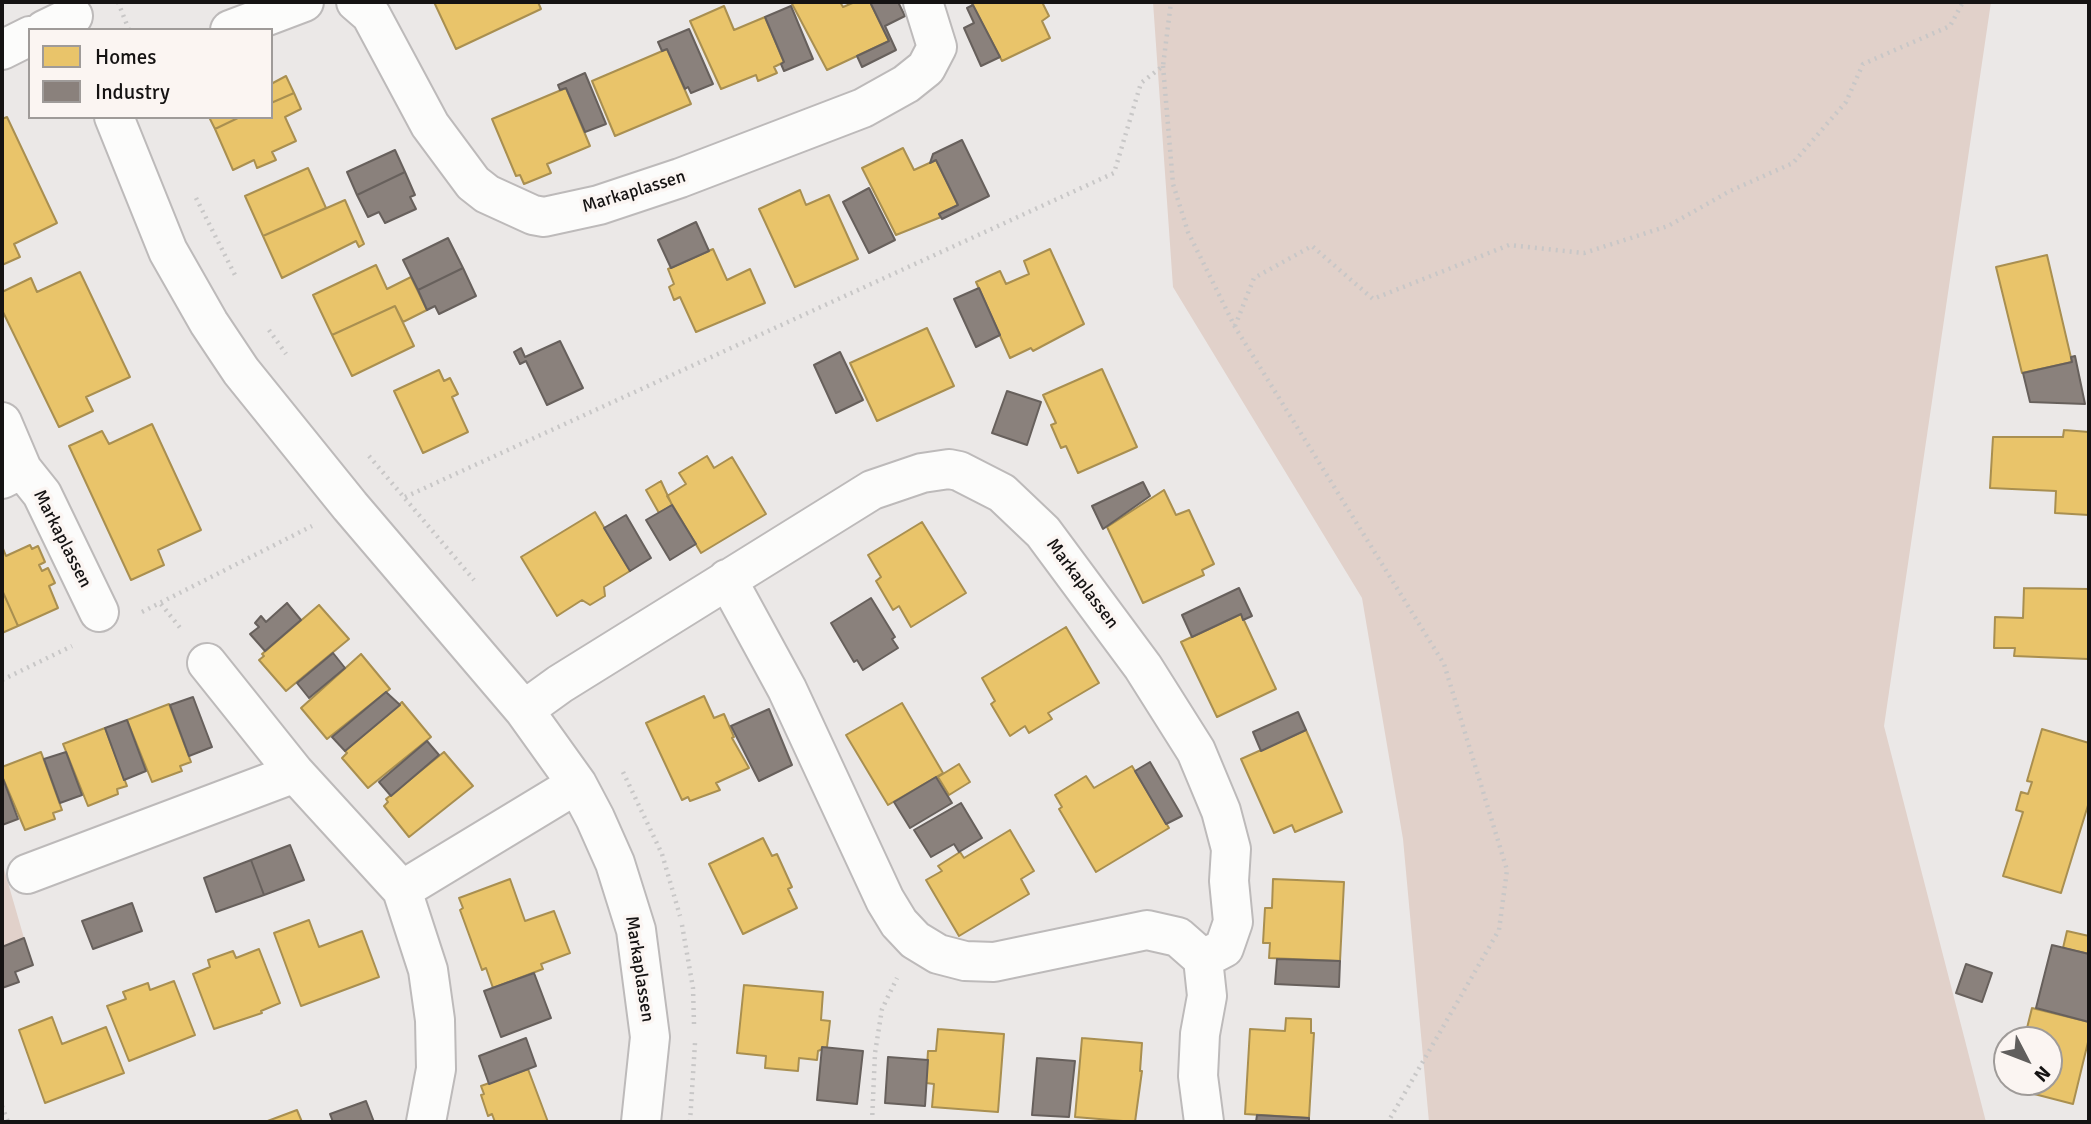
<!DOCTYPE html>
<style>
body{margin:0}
#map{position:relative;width:2091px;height:1124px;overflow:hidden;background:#ebe8e7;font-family:Signika,sans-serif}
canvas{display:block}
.frame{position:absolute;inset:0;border:4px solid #151313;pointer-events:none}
.legend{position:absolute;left:28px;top:28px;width:245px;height:91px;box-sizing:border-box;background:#fbf5f2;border:2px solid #9f9b99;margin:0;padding:9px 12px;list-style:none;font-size:21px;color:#151313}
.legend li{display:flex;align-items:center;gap:14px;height:35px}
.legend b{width:35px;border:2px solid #9f9b99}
.north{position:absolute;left:1993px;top:1026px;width:70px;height:70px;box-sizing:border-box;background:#fbf5f2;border:2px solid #9f9b99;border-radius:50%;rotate:132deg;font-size:19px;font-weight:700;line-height:28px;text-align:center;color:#151313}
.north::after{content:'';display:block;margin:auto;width:24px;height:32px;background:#605e5d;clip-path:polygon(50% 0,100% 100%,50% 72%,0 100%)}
</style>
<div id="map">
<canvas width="2091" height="1124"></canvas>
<div class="frame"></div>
<ul class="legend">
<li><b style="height:19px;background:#e9c46a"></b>Homes</li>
<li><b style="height:19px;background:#8a817c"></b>Industry</li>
</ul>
<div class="north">N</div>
</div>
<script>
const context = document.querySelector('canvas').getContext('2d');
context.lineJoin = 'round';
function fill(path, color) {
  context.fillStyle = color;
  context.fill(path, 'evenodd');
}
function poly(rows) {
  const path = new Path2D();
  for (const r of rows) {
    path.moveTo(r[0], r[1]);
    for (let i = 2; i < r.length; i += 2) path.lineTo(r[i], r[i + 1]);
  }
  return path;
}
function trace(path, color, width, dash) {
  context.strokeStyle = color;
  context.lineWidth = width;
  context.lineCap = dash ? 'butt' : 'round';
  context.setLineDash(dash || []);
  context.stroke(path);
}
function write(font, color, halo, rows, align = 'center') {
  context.font = font + ' Signika,sans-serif';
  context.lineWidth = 7;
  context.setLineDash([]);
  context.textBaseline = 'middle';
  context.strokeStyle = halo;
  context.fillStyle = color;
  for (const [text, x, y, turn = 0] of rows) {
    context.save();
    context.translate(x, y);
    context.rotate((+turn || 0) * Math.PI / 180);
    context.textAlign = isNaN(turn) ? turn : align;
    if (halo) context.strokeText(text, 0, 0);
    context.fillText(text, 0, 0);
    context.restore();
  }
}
fill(poly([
 [1153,2,1991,2,1884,726,1986,1122,1429,1122,1403,839,1362,598,1173,287],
 [4,869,24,938,2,947,2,870]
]), '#e1d1ca');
const homes = poly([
 [434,2,538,2,541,9,456,49,434,2],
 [791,2,840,2,843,7,855,2,870,2,889,41,827,70,791,2],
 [977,2,1042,2,1049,16,1042,21,1050,38,1002,61,972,4,977,2],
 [724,6,734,30,765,17,784,62,774,67,777,73,758,81,756,75,721,89,690,21,724,6],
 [667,49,691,104,615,136,592,81,667,49],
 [286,76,294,93,271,103,271,84,286,76],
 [566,88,590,146,547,164,551,173,524,184,520,175,516,176,492,119,566,88],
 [294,93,301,109,285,117,296,141,272,152,276,160,257,168,254,160,233,170,215,129,240,117,271,117,271,103,294,93],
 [7,117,57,223,14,244,20,257,2,265,2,119,7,117],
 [209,117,240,117,215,129,209,117],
 [903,148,914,170,936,160,958,205,939,214,941,217,896,235,862,168,903,148],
 [308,168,326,208,263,236,245,196,308,168],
 [800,190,806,205,829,195,858,259,795,287,759,209,800,190],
 [345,200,364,244,359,247,356,241,282,278,263,236,345,200],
 [713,249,727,280,750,269,765,303,696,332,680,297,674,300,669,287,674,284,668,269,713,249],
 [1050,249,1084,324,1033,351,1031,348,1010,358,976,282,1000,271,1006,284,1029,274,1024,261,1050,249],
 [2047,255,2072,362,2022,373,1996,267,2047,255],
 [376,265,387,289,411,277,427,310,403,322,395,306,332,335,313,295,376,265],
 [80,272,130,377,86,397,93,411,59,427,2,310,2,292,31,278,37,292,80,272],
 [395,306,414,346,352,376,332,335,395,306],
 [927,328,954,386,877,421,850,363,927,328],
 [1102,369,1137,447,1078,473,1066,446,1061,448,1051,425,1056,423,1043,395,1102,369],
 [439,370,444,381,450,378,458,394,452,397,468,432,423,453,394,391,439,370],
 [152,424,201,530,158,550,164,565,131,580,69,446,102,431,109,444,152,424],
 [2064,430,2089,432,2089,515,2055,513,2056,491,1990,488,1993,437,2063,437,2064,430],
 [707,456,714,468,732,457,766,514,701,553,667,496,686,484,679,473,707,456],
 [661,481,672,505,659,513,646,490,661,481],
 [1164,490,1176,515,1189,510,1214,564,1202,570,1204,575,1143,603,1107,527,1164,490],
 [595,512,630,571,604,587,605,596,590,605,582,600,557,616,521,557,595,512],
 [922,522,966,593,911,627,899,606,893,610,876,581,881,577,868,555,922,522],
 [30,545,32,549,38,546,45,562,39,565,42,571,48,568,55,583,49,586,58,608,18,626,2,590,2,546,6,556,30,545],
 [2024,588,2089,589,2088,659,2014,656,2015,648,1994,648,1995,617,2023,618,2024,588],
 [2,590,18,626,2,633,2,590],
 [319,605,349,639,286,691,259,660,264,656,262,654,319,605],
 [1241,614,1276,689,1217,717,1181,642,1241,614],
 [1066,627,1099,683,1048,713,1052,719,1029,733,1025,726,1010,736,991,704,995,701,982,678,1066,627],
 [361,654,390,689,327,739,301,708,361,654],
 [704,696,714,718,724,714,734,737,732,738,749,768,716,783,720,790,690,801,688,797,682,800,646,723,704,696],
 [402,702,431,737,368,788,342,758,347,753,345,751,402,702],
 [902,703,943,773,888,805,846,735,902,703],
 [169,704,191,762,180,766,182,771,152,782,127,720,169,704],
 [105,728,127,786,117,789,118,794,88,806,63,744,105,728],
 [2042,729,2089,743,2089,802,2061,893,2003,876,2023,812,2016,810,2021,792,2028,794,2032,782,2027,781,2042,729],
 [1306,730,1342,812,1295,832,1292,825,1274,833,1241,759,1306,730],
 [41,752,62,810,53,813,55,819,25,830,2,776,2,767,41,752],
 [444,752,473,786,409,837,384,806,388,802,386,799,444,752],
 [959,764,970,782,949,795,938,777,959,764],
 [1132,766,1169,828,1096,872,1059,809,1062,807,1055,795,1086,776,1094,788,1132,766],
 [1010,830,1034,871,1021,879,1029,894,959,936,926,880,942,871,938,866,960,852,964,858,1010,830],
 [763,838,772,856,777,854,792,887,788,889,797,908,743,934,709,864,763,838],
 [510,879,525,921,554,911,570,953,541,964,543,969,493,988,486,968,482,970,460,910,463,908,459,898,510,879],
 [1273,879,1344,882,1340,961,1269,958,1270,943,1263,943,1265,908,1272,908,1273,879],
 [309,920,319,947,362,931,379,977,301,1006,274,933,309,920],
 [2067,931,2089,936,2089,954,2063,948,2067,931],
 [259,949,280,1003,261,1011,262,1013,214,1029,193,974,210,967,208,960,233,951,236,958,259,949],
 [174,981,195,1035,129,1061,107,1006,126,999,123,992,148,983,150,990,174,981],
 [744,985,823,992,821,1020,830,1021,827,1047,818,1051,817,1060,799,1058,798,1071,765,1068,766,1056,737,1053,744,985],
 [2032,1008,2089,1022,2089,1038,2073,1104,2011,1088,2013,1082,2049,1082,2049,1040,2024,1040,2032,1008],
 [52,1017,62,1044,106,1027,124,1073,45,1103,19,1030,52,1017],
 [1286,1018,1311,1019,1311,1033,1314,1033,1309,1118,1245,1114,1250,1029,1285,1031,1286,1018],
 [938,1029,1004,1034,998,1112,932,1107,934,1084,926,1083,928,1051,936,1051,938,1029],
 [1082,1038,1142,1043,1140,1071,1142,1071,1135,1122,1075,1117,1082,1038],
 [528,1069,548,1122,495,1122,492,1114,488,1116,481,1095,484,1094,481,1086,528,1069],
 [297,1110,302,1122,265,1122,297,1110]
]);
fill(homes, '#e9c46a');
trace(homes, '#a98f50', 2);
const industry = poly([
 [870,2,898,2,905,16,885,26,896,50,862,67,857,56,889,41,870,2],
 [973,5,1000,57,981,66,964,28,974,23,967,8,973,5],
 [791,6,813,59,784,71,781,64,784,62,765,17,791,6],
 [689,29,713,84,691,93,688,87,685,89,667,49,662,51,658,42,689,29],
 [585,73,606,124,585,132,566,88,560,90,558,85,585,73],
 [962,140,989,196,942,219,939,214,958,205,936,160,930,163,933,154,962,140],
 [395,150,405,172,357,195,347,172,395,150],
 [405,172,415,195,410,197,416,209,385,223,379,212,368,217,357,195,405,172],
 [869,188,895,240,869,253,843,202,869,188],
 [696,222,709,251,671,268,658,240,696,222],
 [448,238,463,268,418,290,403,260,448,238],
 [463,268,476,296,439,314,435,306,427,310,418,290,463,268],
 [979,288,1000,335,976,347,954,299,979,288],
 [560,341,583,388,547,405,526,361,520,364,514,352,521,348,525,357,560,341],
 [840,352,863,400,836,413,814,365,840,352],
 [2075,356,2085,404,2030,402,2023,373,2072,362,2071,357,2075,356],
 [1007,391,1041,402,1027,445,992,433,1007,391],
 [1143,482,1150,496,1103,529,1092,506,1143,482],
 [672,505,696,544,670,560,646,520,672,505],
 [626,515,651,558,630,571,604,528,626,515],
 [1239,588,1252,616,1243,620,1241,614,1192,637,1182,615,1239,588],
 [871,598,895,637,892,639,898,648,863,670,857,660,854,662,831,623,871,598],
 [287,603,301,620,265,651,250,634,259,627,255,623,261,616,266,622,287,603],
 [333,653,345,668,309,698,297,683,333,653],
 [386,692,400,705,345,751,332,737,386,692],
 [193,697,212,747,189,756,170,705,193,697],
 [769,709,792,765,759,781,731,726,769,709],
 [1298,712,1306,730,1261,751,1253,732,1298,712],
 [127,720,146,771,124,780,105,728,127,720],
 [427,741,439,755,391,796,379,782,427,741],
 [66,752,82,795,60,803,44,759,66,752],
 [1150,762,1182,816,1166,824,1135,771,1150,762],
 [2,776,18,819,2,825,2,776],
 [936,777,952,803,910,828,894,802,936,777],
 [961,803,982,838,959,852,954,844,931,857,914,830,961,803],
 [290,845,304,880,264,895,251,860,290,845],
 [251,860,264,895,216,912,204,878,251,860],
 [132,903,142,931,93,949,82,921,132,903],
 [24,938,33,965,15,972,19,982,2,988,2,947,24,938],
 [2052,945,2089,954,2089,1022,2036,1008,2052,945],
 [1277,959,1340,961,1339,987,1275,984,1277,959],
 [1966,964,1992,973,1982,1002,1956,993,1966,964],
 [534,973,551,1018,501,1037,484,991,534,973],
 [526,1038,536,1066,489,1084,479,1056,526,1038],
 [822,1047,863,1051,857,1104,817,1100,822,1047],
 [888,1057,928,1060,925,1106,885,1103,888,1057],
 [1037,1058,1075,1061,1069,1117,1032,1115,1037,1058],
 [366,1101,374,1122,333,1122,330,1114,366,1101],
 [1257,1115,1309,1118,1309,1122,1256,1122,1257,1115]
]);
fill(industry, '#8a817c');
trace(industry, '#67605c', 2);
const minor = poly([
 [356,2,371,15,430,125,473,183,487,194,533,215,544,217,599,205,680,178,863,108,906,84,926,68,937,47,923,2],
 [44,30,73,16],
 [230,30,304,2],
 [2,50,30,36],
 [114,117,168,251,209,323,241,371,350,506,524,710,577,784,595,818,615,863,636,930,650,1037,641,1122],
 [2,422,22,469,2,479],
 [22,469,42,494,99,612],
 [727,579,787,689,885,900,899,923,915,940,938,954,965,961,994,962,1147,930,1178,937,1203,959,1207,996,1200,1034,1198,1076,1204,1122],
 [207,663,295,773,402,890,428,970,435,1020,436,1069,426,1122],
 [524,710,560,684,872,490,922,473,949,469,959,471,1002,493,1043,532,1143,667,1196,751,1221,811,1231,849,1229,881,1233,922,1224,948,1203,959],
 [27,874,295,773],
 [402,890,577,784]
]);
trace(minor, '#bdbaba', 42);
trace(poly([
 [118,2,129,30],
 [1163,66,1173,184,1188,232,1235,327,1444,664,1507,870,1499,930,1388,1122],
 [196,198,235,275],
 [1235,326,1254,278,1312,246,1373,299,1509,245,1584,253,1668,226,1730,191,1793,163,1846,102,1863,64,1950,26,1963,2],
 [269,330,286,354],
 [369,456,474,580],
 [405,497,1114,173,1141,83,1163,66,1171,2],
 [161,604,181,629],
 [142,612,312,526],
 [2,680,72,646],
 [623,772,662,854,680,916],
 [682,925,693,988,694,1024],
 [2,1106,8,1122],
 [690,1122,695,1043],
 [872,1122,875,1053,882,1009,897,978]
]), '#c8c7c7', 4.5, [2, 5]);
trace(minor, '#fcfcfb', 38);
write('18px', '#151313', '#fbf5f2', [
 ["Markaplassen",634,192,-17],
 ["Markaplassen",62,539,63],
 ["Markaplassen",1082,584,53],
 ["Markaplassen",639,969,81]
]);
</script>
